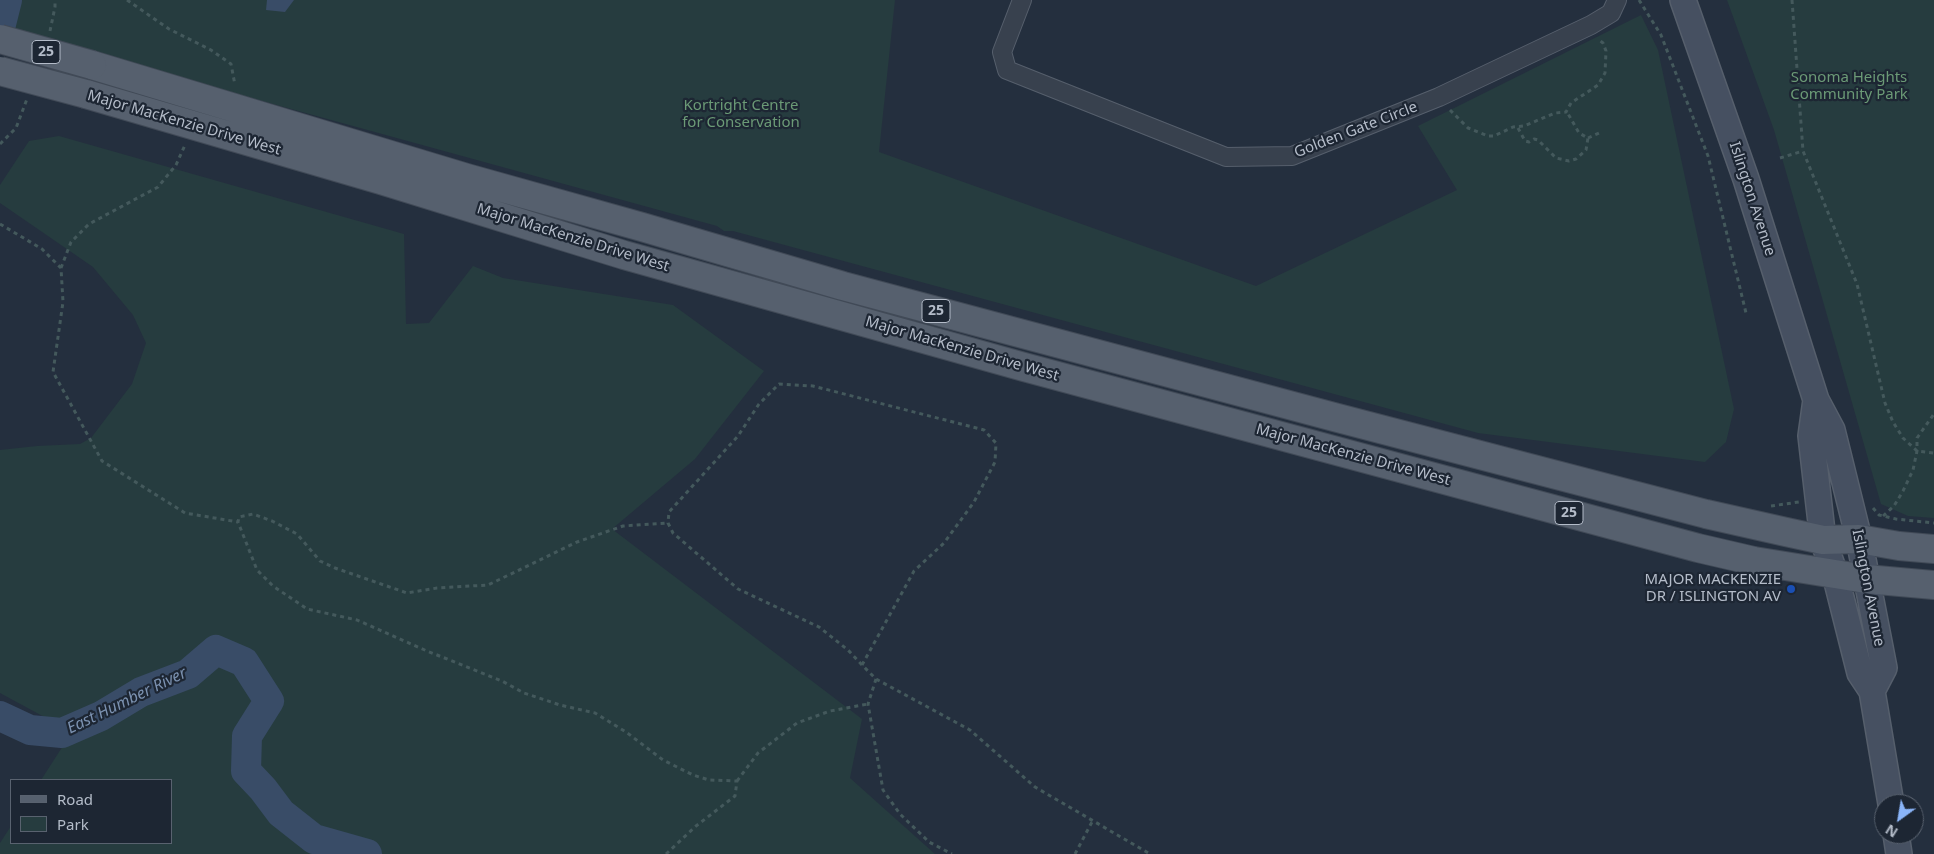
<!DOCTYPE html>
<style>
body{margin:0}
#map{position:relative;width:1934px;height:854px;overflow:hidden;background:#242f3e;font-family:"Noto Sans",sans-serif}
canvas{display:block}
.legend{position:absolute;left:10px;top:779px;width:162px;height:65px;box-sizing:border-box;background:#1d2633;border:1px solid #59626f;margin:0;padding:6px 9px;list-style:none;font-size:15px;color:#b4bcc9}
.legend li{display:flex;align-items:center;gap:10px;height:25px}
.legend b{width:25px;border:1px solid #59626f}
.north{position:absolute;left:1874px;top:794px;width:50px;height:50px;box-sizing:border-box;background:#1d2633;border:1px solid #59626f;border-radius:50%;rotate:212deg;font-size:14px;font-weight:700;line-height:20px;text-align:center;color:#b4bcc9}
.north::after{content:'';display:block;margin:auto;width:18px;height:22px;background:#8ab4f8;clip-path:polygon(50% 0,100% 100%,50% 72%,0 100%)}
</style>
<div id="map">
<canvas width="1934" height="854"></canvas>
<ul class="legend">
<li><b style="height:6px;background:#56606e"></b>Road</li>
<li><b style="height:14px;background:#263c3f"></b>Park</li>
</ul>
<div class="north">N</div>
</div>
<script>
const context = document.querySelector('canvas').getContext('2d');
context.lineJoin = 'round';
function fill(path, color) {
  context.fillStyle = color;
  context.fill(path, 'evenodd');
}
function poly(rows) {
  const path = new Path2D();
  for (const r of rows) {
    path.moveTo(r[0], r[1]);
    for (let i = 2; i < r.length; i += 2) path.lineTo(r[i], r[i + 1]);
  }
  return path;
}
function trace(path, color, width, dash) {
  context.strokeStyle = color;
  context.lineWidth = width;
  context.lineCap = dash ? 'butt' : 'round';
  context.setLineDash(dash || []);
  context.stroke(path);
}
function write(font, color, halo, rows, align = 'center') {
  context.font = font + ' "Noto Sans",sans-serif';
  context.lineWidth = 4.5;
  context.setLineDash([]);
  context.textBaseline = 'middle';
  context.strokeStyle = halo;
  context.fillStyle = color;
  for (const [text, x, y, turn = 0] of rows) {
    context.save();
    context.translate(x, y);
    context.rotate((+turn || 0) * Math.PI / 180);
    context.textAlign = isNaN(turn) ? turn : align;
    if (halo) context.strokeText(text, 0, 0);
    context.fillText(text, 0, 0);
    context.restore();
  }
}
fill(poly([
 [0,0,895,0,879,152,1256,286,1457,190,1418,126,1641,15,1658,50,1734,409,1726,442,1705,462,1478,433,733,231,724,231,717,226,0,29],
 [1727,0,1934,0,1934,518,1908,516,1881,504,1774,130],
 [59,136,404,234,406,324,429,323,473,266,503,278,673,305,764,371,695,459,612,529,862,719,850,778,935,854,0,854,0,843,11,826,11,843,171,843,171,780,41,780,70,735,61,726,0,693,0,450,37,446,80,444,91,438,132,384,146,343,133,315,93,267,0,203,0,185,29,141]
]), '#263c3f');
fill(poly([
 [267,0,294,0,285,12,266,10]
]), '#394c67');
trace(poly([
 [0,28,7,0],
 [0,716,30,730,62,733,101,716,141,692,188,674,216,650,244,662,269,701,247,736,246,771,263,789,281,813,314,839,367,854]
]), '#394c67', 30);
const street = poly([
 [1022,0,1002,52,1007,70,1226,157,1292,156,1439,97,1591,25,1611,13,1617,0]
]);
const secondary = poly([
 [1683,0,1746,179,1816,400,1832,430,1859,539,1884,668,1872,691],
 [1816,400,1811,436,1823,540,1835,574,1860,673,1872,691,1891,804],
 [1896,834,1899,854]
]);
const primary = poly([
 [92,65,467,178,642,227,843,286,1334,417,1706,514,1786,532,1823,540,1859,539,1899,546,1934,549],
 [86,94,381,180,624,255,1024,367,1698,548,1754,561,1866,579,1934,585]
]);
trace(street, '#565f6c', 20);
trace(secondary, '#565f6c', 28);
trace(primary, '#414a57', 30);
trace(poly([
 [127,0,169,29,211,50,231,64,235,85],
 [1639,0,1661,35,1708,156,1746,313],
 [1792,0,1803,151,1857,284,1885,403,1893,422,1903,438,1917,451,1934,453],
 [50,31,55,7,55,0],
 [1450,110,1468,128,1488,136,1494,136,1513,127,1524,126,1555,113,1566,112,1571,103,1598,85,1605,73,1606,51,1603,43,1598,39],
 [1518,128,1525,141,1529,142,1534,139,1538,140,1556,158,1569,161,1576,159,1586,150,1588,138,1579,133,1567,112],
 [1588,138,1599,133],
 [0,144,16,128,27,99],
 [1780,158,1803,151],
 [0,224,42,249,61,268,63,302,53,372,102,461,185,513,238,522],
 [61,268,71,242,89,224,158,187,176,165,185,145],
 [1771,506,1799,502],
 [1873,508,1879,515,1896,519,1934,523],
 [1883,516,1894,506,1903,491,1913,470,1917,451,1917,438,1934,414],
 [862,665,914,571,944,543,974,502,995,462,996,443,984,430,813,386,779,384,759,404,738,436,669,512,668,523,673,533,738,589,819,627,848,650,862,665,876,679,970,730,1035,787,1150,854],
 [876,679,868,704,883,790,900,814,929,842,952,854],
 [737,781,758,753,797,723,830,711,868,704],
 [666,854,696,826,735,796,737,781,709,780,693,775,663,760,626,732,595,713,560,705,524,693,502,681,427,651,357,620,307,609,273,586,257,570,238,522,239,517,253,514,272,521,297,534,320,561,335,568,407,593,437,588,488,585,577,542,623,526,668,523],
 [1075,854,1093,820]
]), '#44595c', 3, [4, 4]);
trace(street, '#38414e', 18);
trace(secondary, '#465061', 25);
trace(primary, '#56606e', 28);
const primaryBridge = poly([
 [0,39,92,65],
 [0,71,86,94]
]);
trace(primaryBridge, '#414a57', 30, []);
trace(primaryBridge, '#56606e', 28);
for (const [x, y, r, color] of [
 [1791,589,5,"#1a4fb4"]
]) {
  const dot = new Path2D();
  dot.arc(x, y, r, 0, 2 * Math.PI);
  context.fillStyle = color;
  context.fill(dot);
  trace(dot, '#1d2633', 2);
}
for (const [x, y, w] of [
 [46,52,28],
 [936,311,28],
 [1569,513,28]
]) {
  const box = new Path2D();
  box.roundRect(x - w / 2, y - 11.5, w, 23, 4);
  context.fillStyle = '#1d2633';
  context.fill(box);
  trace(box, '#b4bcc9', 1);
}
write('bold 14px', '#b4bcc9', null, [
 ["25",46,52],
 ["25",936,311],
 ["25",1569,513]
]);
write('15px', '#6b9a76', '#1d2633', [
 ["Sonoma Heights",1849,78],
 ["Community Park",1849,95],
 ["Kortright Centre",741,106],
 ["for Conservation",741,123]
]);
write('15px', '#b4bcc9', '#1d2633', [
 ["Major MacKenzie Drive West",184,123,16],
 ["Golden Gate Circle",1356,130,-21],
 ["Islington Avenue",1752,199,72],
 ["Major MacKenzie Drive West",573,238,17],
 ["Major MacKenzie Drive West",962,349,16],
 ["Major MacKenzie Drive West",1353,455,15],
 ["Islington Avenue",1868,588,79]
]);
write('15px', '#b4bcc9', '#1d2633', [
 ["MAJOR MACKENZIE",1781,580],
 ["DR / ISLINGTON AV",1781,597]
], 'right');
write('italic 16px', '#7c92b1', '#1d2633', [
 ["East Humber River",127,701,-26]
]);
</script>
